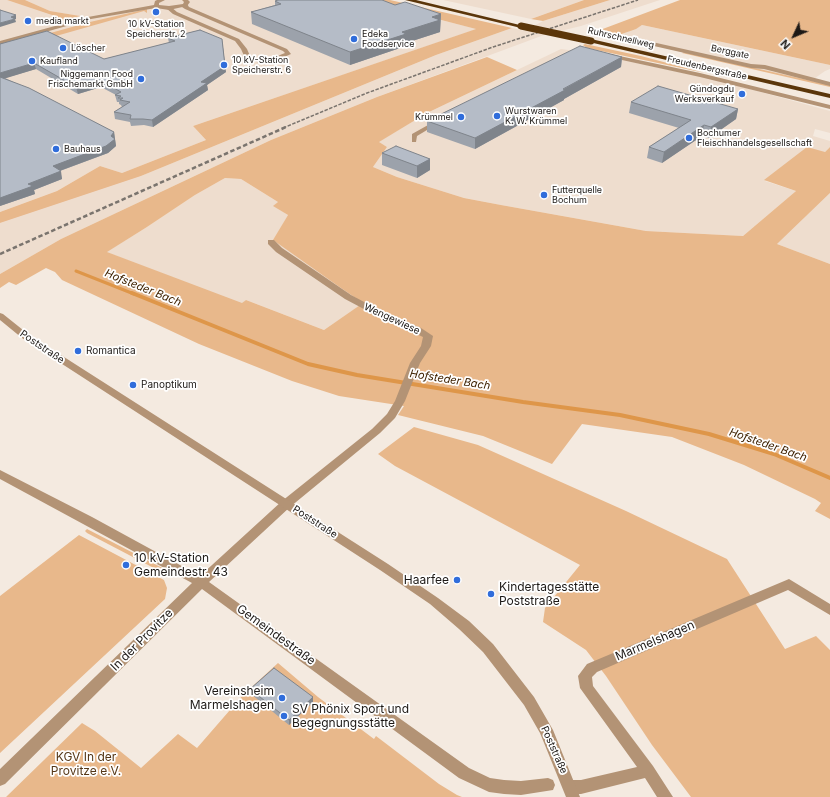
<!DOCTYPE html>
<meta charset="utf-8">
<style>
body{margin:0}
#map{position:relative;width:830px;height:797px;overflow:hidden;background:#f4eae0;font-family:Inter,sans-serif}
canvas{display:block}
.north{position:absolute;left:774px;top:16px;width:40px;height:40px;-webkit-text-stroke:3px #fff;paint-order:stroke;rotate:226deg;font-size:11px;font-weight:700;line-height:16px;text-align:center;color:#1d1916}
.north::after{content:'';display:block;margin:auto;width:14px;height:18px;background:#1d1916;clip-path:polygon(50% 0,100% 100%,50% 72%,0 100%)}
</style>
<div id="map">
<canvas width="830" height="797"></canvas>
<div class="north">N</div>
</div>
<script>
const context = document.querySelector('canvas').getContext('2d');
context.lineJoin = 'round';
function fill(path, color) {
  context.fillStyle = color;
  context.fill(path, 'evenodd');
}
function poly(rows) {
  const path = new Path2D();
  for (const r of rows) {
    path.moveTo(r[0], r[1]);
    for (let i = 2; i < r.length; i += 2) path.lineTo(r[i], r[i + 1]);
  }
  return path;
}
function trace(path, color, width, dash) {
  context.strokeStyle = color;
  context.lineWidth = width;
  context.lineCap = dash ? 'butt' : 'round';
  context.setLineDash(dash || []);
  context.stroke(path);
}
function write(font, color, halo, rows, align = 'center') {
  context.font = font + ' Inter,sans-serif';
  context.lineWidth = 3.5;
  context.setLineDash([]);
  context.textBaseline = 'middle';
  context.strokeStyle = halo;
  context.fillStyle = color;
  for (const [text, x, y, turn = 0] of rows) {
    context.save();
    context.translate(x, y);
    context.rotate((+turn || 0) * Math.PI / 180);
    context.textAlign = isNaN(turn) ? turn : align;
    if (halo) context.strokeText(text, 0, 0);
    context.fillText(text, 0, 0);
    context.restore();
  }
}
fill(poly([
 [0,0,7,0,49,13,58,17,58,21,79,16,50,11,25,0,361,0,477,29,193,126,206,140,122,173,100,166,57,191,0,212],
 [443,0,584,0,531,19],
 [610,0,660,0,581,26,544,35,377,97,271,140,61,239,0,274,0,223,141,176,436,55,512,28,525,31,543,21],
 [642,25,830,65,830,69,825,71,811,81,616,37],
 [561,49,584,52,717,80,830,111,830,133,815,129,813,136,830,141,830,147,825,152,765,181,796,191,743,236,646,231,501,205,464,198,397,177,373,167,387,147,378,142,427,113],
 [225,178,241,179,278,202,274,206,288,215,274,240,338,286,364,303,324,330,246,300,242,304,106,252,147,227,195,195],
 [830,193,830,264,777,244]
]), '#eeddce');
fill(poly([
 [7,0,25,0,50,11,80,16,58,22,58,17],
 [364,0,390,0,512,28,436,55,141,176,0,223,0,212,57,191,100,166,122,173,206,140,193,126,476,29],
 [584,0,610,0,543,21,531,19],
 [680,0,830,0,830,65,642,25,636,29,616,36,592,33],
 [147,9,147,13,144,11,49,38,0,47,90,22],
 [585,44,641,56,705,73,587,48,583,45],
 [684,52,830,85,830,87,682,53],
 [487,57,517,70,427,113,379,142,387,147,373,167,397,177,464,198,501,205,646,231,743,236,796,191,764,180,807,147,825,152,830,147,830,193,777,244,830,264,830,519,815,511,821,503,815,499,744,465,672,437,582,424,552,464,483,436,398,415,404,406,339,396,292,381,199,344,62,280,55,272,46,268,16,285,9,282,0,288,0,274,61,239,271,140,377,97],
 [225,178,241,179,278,202,273,206,288,215,273,240,338,286,363,303,324,330,246,300,242,303,107,252,147,227,195,195],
 [414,427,478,445,626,511,727,559,785,649,816,636,830,650,830,797,691,797,652,745,606,676,586,650,543,622,545,608,580,565,395,466,378,454],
 [87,529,174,574,171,577,87,533,85,531],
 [79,535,164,580,167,588,165,599,0,753,0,596],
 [278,663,318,697,374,739,376,736,439,784,457,795,462,797,6,797,82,723,95,731,141,768,178,734,197,748,243,695]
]), '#e8b88b');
trace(poly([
 [76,271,134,294]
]), '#de9649', 3);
trace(poly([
 [132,293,308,364,357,375,523,402,620,415,709,434,774,454,830,478]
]), '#de9649', 4);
fill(poly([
 [183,4,187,4,189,7,287,49,291,54,271,63,260,63,249,60,245,58,241,49,235,41,173,14,166,8,171,7,177,12,239,39,247,49,250,56,253,58,270,59,285,53,283,51,185,9,182,7,183,4],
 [625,36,751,64,765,65,830,82,830,86,764,69,751,68,623,39,622,38,625,36],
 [610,54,700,73,830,105,830,109,700,77,608,57,608,55,610,54],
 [437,120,442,121,417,136,416,142,412,142,412,134,437,120],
 [268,240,274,240,282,248,351,295,383,312,421,328,433,336,431,346,420,363,405,401,395,418,380,433,290,507,209,582,469,768,490,778,504,780,521,781,548,778,553,780,555,785,553,790,521,795,504,794,489,792,459,778,202,589,5,784,0,786,0,769,192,583,0,479,0,470,92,517,200,576,282,501,372,429,387,414,395,401,410,363,421,346,423,337,377,316,345,299,276,252,268,244,268,240],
 [789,579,830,604,830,615,788,590,597,672,592,677,593,686,653,766,673,797,657,797,645,778,581,794,570,794,565,792,563,787,565,782,570,780,581,780,637,767,580,688,578,676,587,664,789,579]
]), '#b39375');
fill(poly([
 [157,0,165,0,159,3,159,5,169,6,183,4,184,2,182,0,188,0,190,2,187,6,169,10,156,8,91,19,0,45,0,41,88,17,154,5,155,1,157,0],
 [0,313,3,314,28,334,388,564,438,598,469,621,493,644,534,697,553,730,580,797,566,797,540,733,524,705,483,652,459,629,430,604,380,570,22,338,0,320,0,313]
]), '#b39375');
fill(poly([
 [405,0,416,0,524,26,521,28,405,0],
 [591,39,830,94,830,98,589,42,588,41,591,39]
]), '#5b360a');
trace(poly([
 [283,128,367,93,493,47,638,0]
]), '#7a746e', 1.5, [3.5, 1.5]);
trace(poly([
 [0,254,286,127]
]), '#7a746e', 2.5, [4.5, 2.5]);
trace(poly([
 [521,26,591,41]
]), '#5b360a', 7);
fill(poly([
 [275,1,395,5,441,14,440,32,406,43,406,46,350,65,252,24,251,12,275,5],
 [200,30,226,72,207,85,208,90,153,127,144,125,131,126,130,122,115,119,114,112,122,107,121,105,119,104,119,102,117,102,115,95,116,95,101,87,78,94,36,69,5,78,114,132,116,146,108,153,60,171,62,179,34,190,35,194,0,206,0,44,104,59,169,43,168,38],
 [622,57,621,67,564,99,564,100,475,149,427,132,427,121],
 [631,102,738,109,736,119,709,138,702,136,662,163,647,158,649,147,679,128,629,113],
 [382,153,430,159,430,170,417,178,382,165],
 [250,689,313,697,313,702,289,725,251,694]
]), '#9ca2ab');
fill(poly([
 [441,14,440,32,406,43,406,46,350,65,350,52,402,32,432,17],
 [16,15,16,19,12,20,11,17],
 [15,19,16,22,0,27,0,23],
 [222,39,226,72,207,85,208,90,153,127,152,120],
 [622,57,621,67,564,99,564,100,475,149,475,138],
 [34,63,36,69,0,80,0,73],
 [100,80,101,87,78,94,76,87],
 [738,109,736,119,709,138,711,127],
 [704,125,702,136,662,163,664,152],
 [114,132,116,146,108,153,54,173,53,166],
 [430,159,430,170,417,178,417,166],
 [61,171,62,179,34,190,35,194,0,206,0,198,28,184],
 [313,697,313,702,289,725,289,720]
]), '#7f848b');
const building = poly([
 [278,0,382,0,395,5,405,2,441,14,432,17,440,20,402,32,406,34,350,52,251,12,281,4,275,1,278,0],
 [0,10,16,15,11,17,15,19,0,23,0,10],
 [200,30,222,39,225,66,201,82,207,83,152,120,143,119,130,119,131,115,114,112,130,102,120,100,123,98,118,98,121,96,115,95,121,92,100,80,76,87,34,63,0,73,0,44,47,31,104,59,175,41,168,38,200,30],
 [580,46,622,57,563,89,565,90,475,138,427,121,580,46],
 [0,77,29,88,114,132,111,136,115,139,106,146,53,166,61,171,28,184,33,186,0,198,0,77],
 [658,86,738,109,711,127,704,125,664,152,649,147,691,120,631,102,658,86],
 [396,146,430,159,417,166,382,153,396,146],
 [274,668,313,697,289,720,250,689,274,668]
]);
fill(building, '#b5bcc7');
trace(building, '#7f848b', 1);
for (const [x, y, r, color] of [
 [156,12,4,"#306ddb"],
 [28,21,4,"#306ddb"],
 [354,39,4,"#306ddb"],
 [63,48,4,"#306ddb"],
 [32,61,4,"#306ddb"],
 [224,65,4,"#306ddb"],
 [141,79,4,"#306ddb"],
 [742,94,4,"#306ddb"],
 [497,116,4,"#306ddb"],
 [461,117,4,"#306ddb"],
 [689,138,4,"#306ddb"],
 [56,149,4,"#306ddb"],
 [544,195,4,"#306ddb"],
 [78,351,4,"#306ddb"],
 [133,385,4,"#306ddb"],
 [126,565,4,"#306ddb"],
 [457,580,4,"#306ddb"],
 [491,594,4,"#306ddb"],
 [282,698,4,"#306ddb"],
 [284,716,4,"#306ddb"]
]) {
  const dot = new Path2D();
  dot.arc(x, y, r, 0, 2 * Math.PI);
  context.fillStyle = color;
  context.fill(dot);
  trace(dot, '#fff', 1.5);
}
write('9px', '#1d1916', '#fff', [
 ["media markt",36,21],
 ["10 kV-Station",156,24,"center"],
 ["Speicherstr. 2",156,34,"center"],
 ["Edeka",362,34],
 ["Foodservice",362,44],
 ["Löscher",71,48],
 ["10 kV-Station",232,60],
 ["Speicherstr. 6",232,70],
 ["Kaufland",40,61],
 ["Niggemann Food",133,74,"right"],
 ["Frischemarkt GmbH",133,84,"right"],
 ["Gündogdu",734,89,"right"],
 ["Werksverkauf",734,99,"right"],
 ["Wurstwaren",505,111],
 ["K. W. Krümmel",505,121],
 ["Krümmel",453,117,"right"],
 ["Bochumer",697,133],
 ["Fleischhandelsgesellschaft",697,143],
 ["Bauhaus",64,149],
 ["Futterquelle",552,190],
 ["Bochum",552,200]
], 'left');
write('9px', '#1d1916', '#fff', [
 ["Ruhrschnellweg",621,38,13],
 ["Berggate",730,52,12],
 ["Freudenbergstraße",707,68,13]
]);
write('10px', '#1d1916', '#fff', [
 ["Wengewiese",392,319,25],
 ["Poststraße",42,347,34],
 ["Poststraße",315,522,33],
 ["Poststraße",554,750,66]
]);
write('10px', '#1d1916', '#fff', [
 ["Romantica",86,351],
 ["Panoptikum",141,385]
], 'left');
write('italic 11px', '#3e2100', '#fff', [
 ["Hofsteder Bach",143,288,22],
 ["Hofsteder Bach",450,380,9],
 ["Hofsteder Bach",768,445,19]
]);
write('12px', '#1d1916', '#fff', [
 ["10 kV-Station",134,558],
 ["Gemeindestr. 43",134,572],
 ["Haarfee",449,580,"right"],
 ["Kindertagesstätte",499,587],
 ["Poststraße",499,601],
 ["Vereinsheim",274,691,"right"],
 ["Marmelshagen",274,705,"right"],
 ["SV Phönix Sport und",292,709],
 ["Begegnungsstätte",292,723]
], 'left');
write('12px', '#1d1916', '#fff', [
 ["Gemeindestraße",276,635,36],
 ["In der Provitze",142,640,-45],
 ["Marmelshagen",655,641,-23]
]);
write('12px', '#553717', '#fff', [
 ["KGV In der",86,757],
 ["Provitze e.V.",86,771]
]);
</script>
